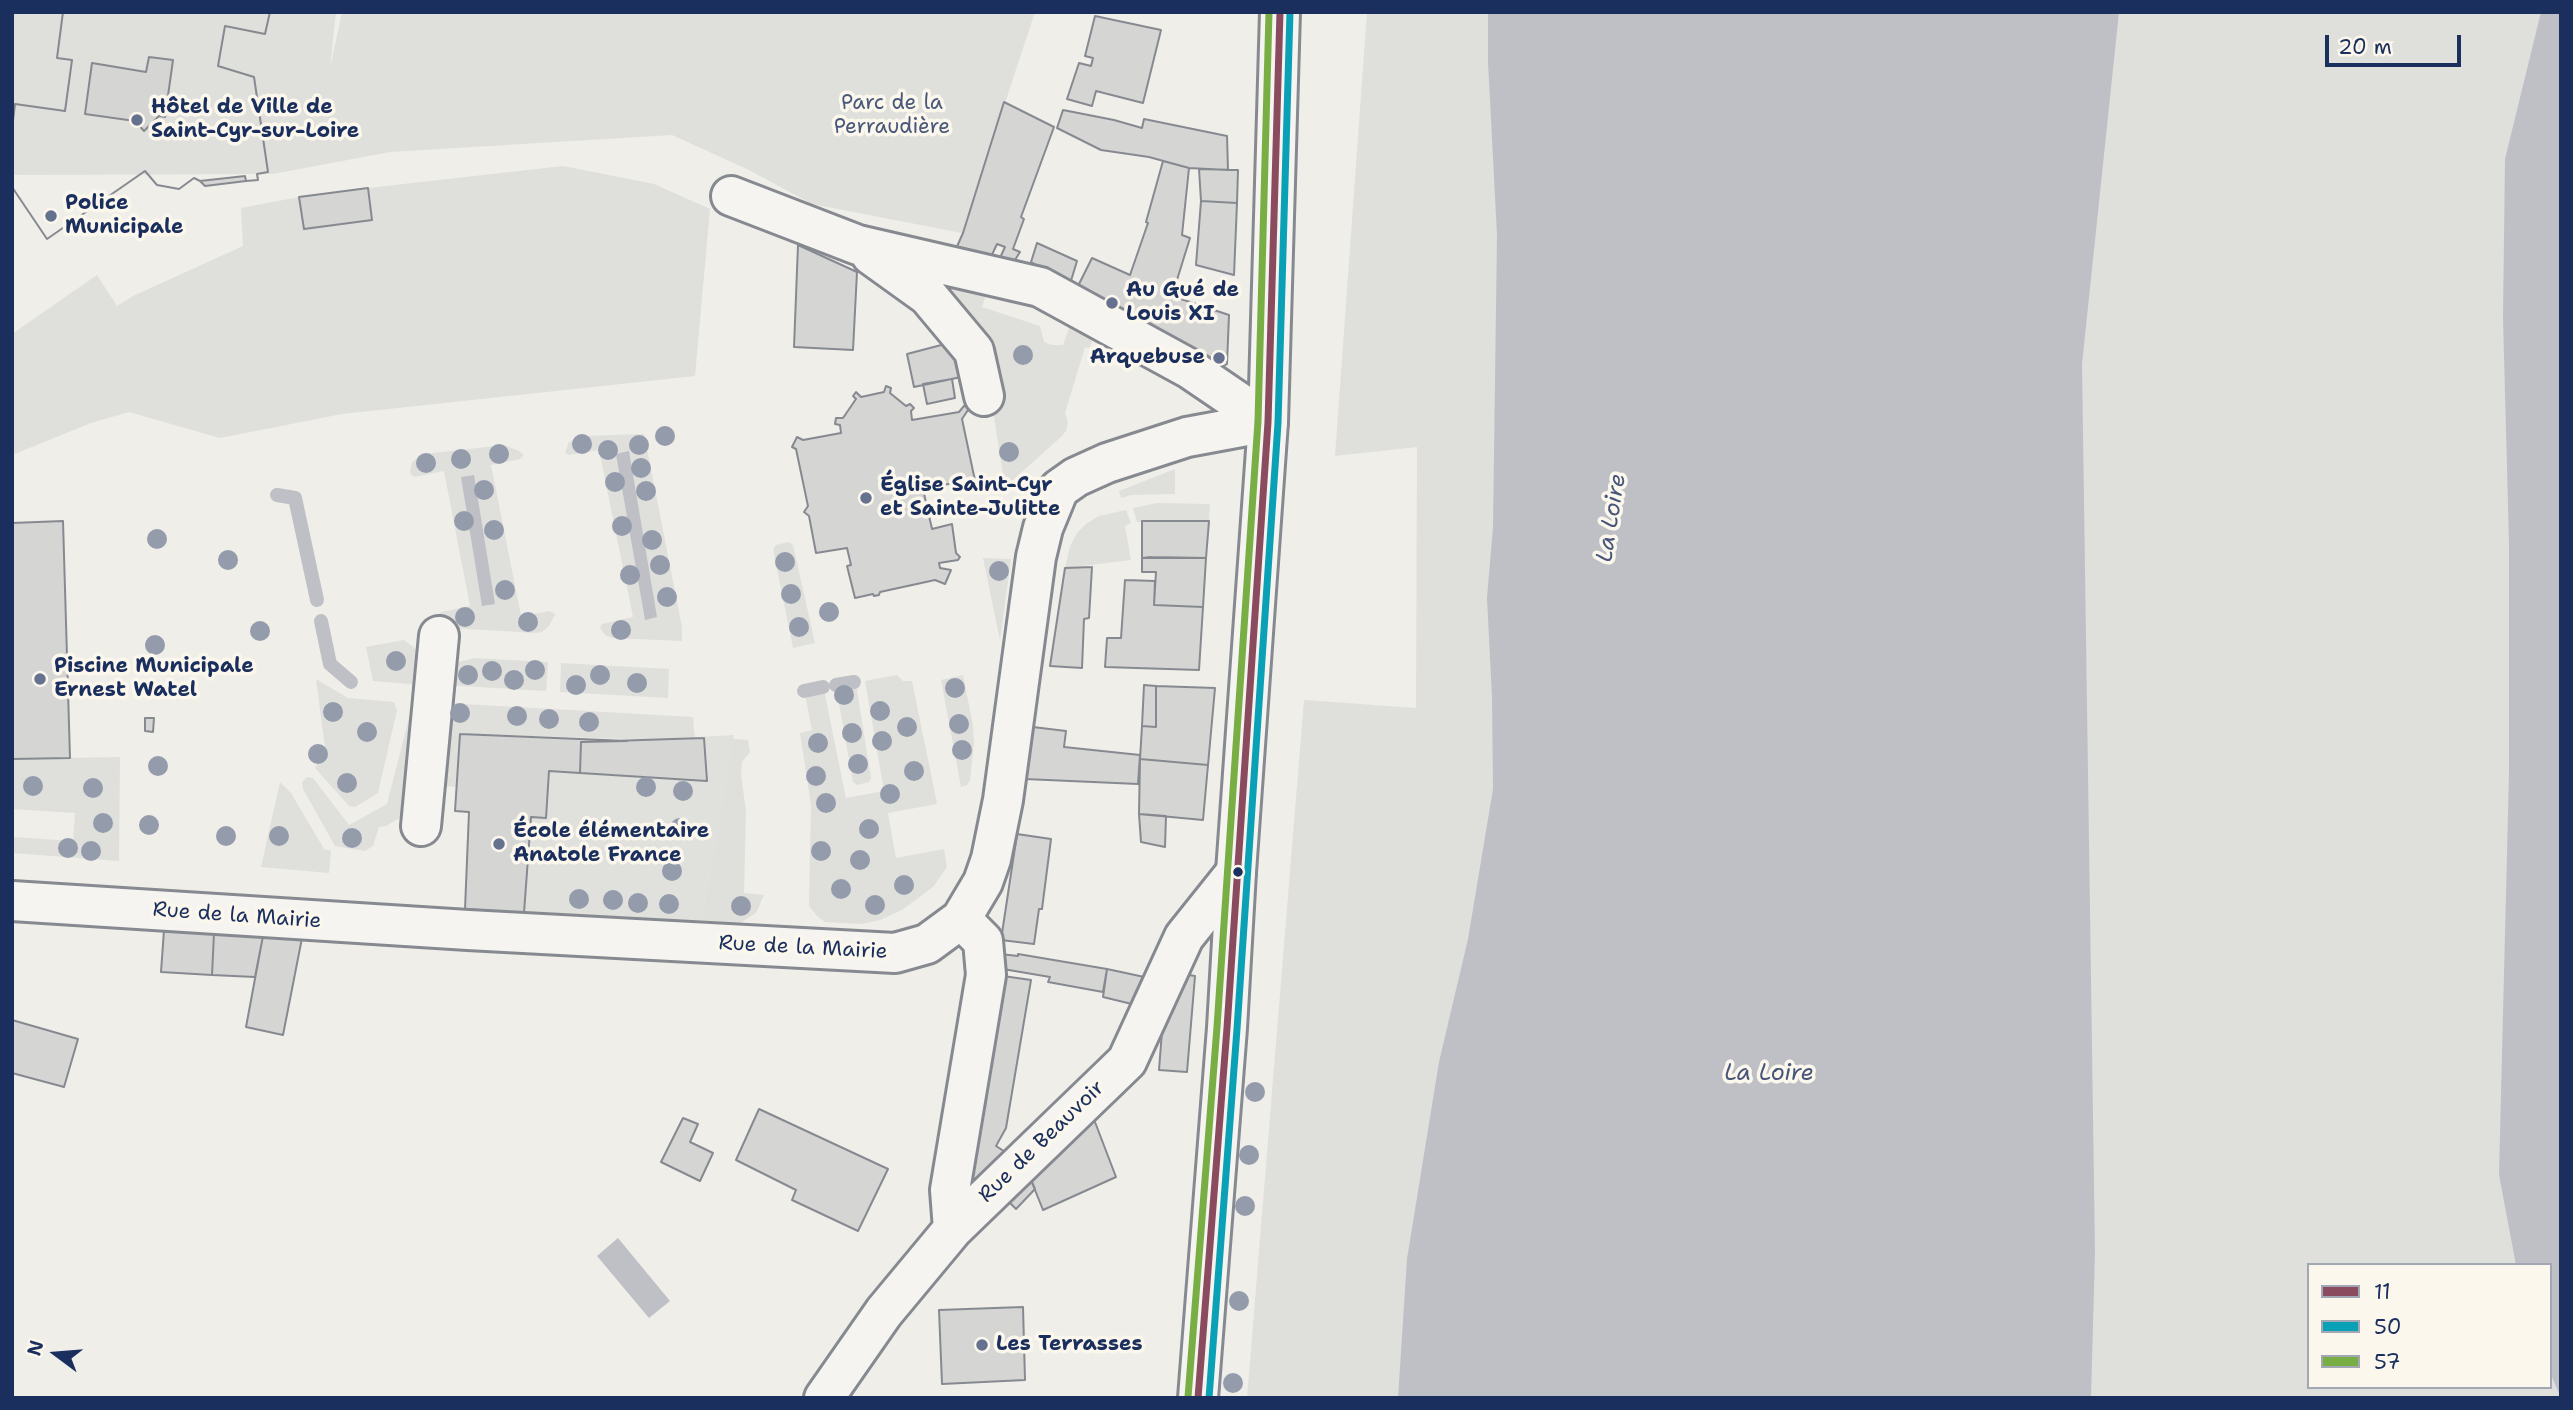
<!DOCTYPE html>
<meta charset="utf-8">
<style>
body{margin:0}
#map{position:relative;width:2573px;height:1410px;overflow:hidden;background:#efeee9;font-family:"Shantell Sans",sans-serif}
canvas{display:block}
.frame{position:absolute;inset:0;border:14px solid #1b2f5e;pointer-events:none}
.legend{position:absolute;left:2307px;top:1263px;width:245px;height:126px;box-sizing:border-box;background:#fbf7ec;border:2px solid #a1a7b3;margin:0;padding:9px 12px;list-style:none;font-size:21px;color:#1b2f5e}
.legend li{display:flex;align-items:center;gap:14px;height:35px}
.legend b{width:35px;border:2px solid #a1a7b3}
.north{position:absolute;left:21px;top:1319px;width:70px;height:70px;-webkit-text-stroke:5px #fbf7ec;paint-order:stroke;rotate:286deg;font-size:19px;font-weight:700;line-height:28px;text-align:center;color:#1b2f5e}
.north::after{content:'';display:block;margin:auto;width:24px;height:32px;background:#1b2f5e;clip-path:polygon(50% 0,100% 100%,50% 72%,0 100%)}
.scale{position:absolute;left:2325px;top:35px;width:136px;height:32px;box-sizing:border-box;border:4px solid #1b2f5e;border-top:0;padding-left:9px;font-size:21px;line-height:24px;white-space:nowrap;color:#1b2f5e;-webkit-text-stroke:5px #fbf7ec;paint-order:stroke}
</style>
<div id="map">
<canvas width="2573" height="1410"></canvas>
<div class="frame"></div>
<ul class="legend">
<li><b style="height:9px;background:#8b4b5f"></b>11</li>
<li><b style="height:9px;background:#0aa0b6"></b>50</li>
<li><b style="height:9px;background:#78ae44"></b>57</li>
</ul>
<div class="north">N</div>
<div class="scale">20 m</div>
</div>
<script>
const context = document.querySelector('canvas').getContext('2d');
context.lineJoin = 'round';
function fill(path, color) {
  context.fillStyle = color;
  context.fill(path, 'evenodd');
}
function poly(rows) {
  const path = new Path2D();
  for (const r of rows) {
    path.moveTo(r[0], r[1]);
    for (let i = 2; i < r.length; i += 2) path.lineTo(r[i], r[i + 1]);
  }
  return path;
}
function trace(path, color, width, dash) {
  context.strokeStyle = color;
  context.lineWidth = width;
  context.lineCap = dash ? 'butt' : 'round';
  context.setLineDash(dash || []);
  context.stroke(path);
}
function write(font, color, halo, rows, align = 'center') {
  context.font = font + ' "Shantell Sans",sans-serif';
  context.lineWidth = 7;
  context.setLineDash([]);
  context.textBaseline = 'middle';
  context.strokeStyle = halo;
  context.fillStyle = color;
  for (const [text, x, y, turn = 0] of rows) {
    context.save();
    context.translate(x, y);
    context.rotate((+turn || 0) * Math.PI / 180);
    context.textAlign = isNaN(turn) ? turn : align;
    if (halo) context.strokeText(text, 0, 0);
    context.fillText(text, 0, 0);
    context.restore();
  }
}
fill(poly([
 [460,734,627,741,734,735,701,922,465,909,469,813,455,811]
]), '#e0e0dd');
fill(poly([
 [12,12,336,12,330,68,342,12,1035,12,962,233,812,204,747,169,672,135,390,152,273,174,12,175],
 [1367,12,2561,12,2561,1398,1247,1398,1304,700,1416,708,1417,447,1335,456],
 [2309,1265,2550,1265,2550,1387,2309,1387],
 [563,166,654,184,710,209,695,376,342,414,220,438,129,412,91,423,12,455,12,334,97,275,117,306,133,296,243,246,241,208,299,197,305,229,372,220,368,188],
 [936,277,990,283,982,307,1040,326,1044,342,1052,345,1063,345,1075,312,1099,325,1089,348,1085,347,1065,413,1068,422,1066,431,1061,437,1005,487,992,405,994,401,1004,399,999,365,996,356,935,288],
 [644,434,682,627,682,641,612,638,605,635,600,628,602,624,633,617,599,450,569,455,565,453,569,442,582,436],
 [504,445,519,451,524,455,520,459,491,465,521,616,550,611,555,614,549,626,542,632,535,633,451,628,440,621,438,616,441,612,470,606,444,471,414,477,410,473,412,462,424,454],
 [1175,469,1175,494,1131,495,1121,498,1119,491],
 [1157,503,1210,504,1209,521,1137,522,1133,508],
 [1126,510,1131,523,1125,526,1131,560,1065,568,1070,546,1077,533,1086,524,1099,516],
 [789,542,793,545,815,643,793,648,773,549,776,545],
 [983,558,1011,559,1000,640],
 [404,640,418,651,421,685,373,681,366,647],
 [474,658,548,662,546,691,446,685,452,669,459,662],
 [561,663,669,669,668,698,560,692],
 [897,675,903,681,912,681,937,804,888,813,896,858,944,849,947,867,933,887,902,910,880,920,861,924,825,922,818,917,809,906,811,805,800,733,812,730,805,694,824,690,846,798,884,791,865,681],
 [963,675,973,726,974,743,970,780,967,785,961,787,941,680],
 [316,679,348,698,394,702,397,710,378,793,355,807,349,806,315,768,325,748],
 [856,684,871,778,869,782,857,785,853,782,836,687],
 [413,702,420,704,405,815,386,826,379,827,373,846,365,851,335,846,303,789,302,782,307,777,313,778,349,825,387,804],
 [446,703,693,717,695,741,460,734,457,787,442,786],
 [733,739,748,740,750,752,742,762,741,775,746,811,744,893,764,895,756,913,737,925,728,926,727,924,701,922],
 [120,757,119,861,12,853,12,837,73,841,75,813,12,809,12,759],
 [280,782,291,793,324,849,331,851,329,873,261,867]
]), '#dfdfdc');
fill(poly([
 [1488,12,2119,12,2082,364,2095,1252,2091,1398,1398,1398,1407,1259,1439,1062,1468,939,1493,789,1492,697,1487,598,1493,527,1497,235,1488,62],
 [2541,12,2561,12,2561,1398,2550,1372,2550,1265,2516,1265,2499,1175,2509,772,2509,544,2503,317,2505,159],
 [629,451,657,617,645,620,616,454],
 [474,475,495,604,482,606,461,477],
 [618,1238,670,1301,649,1318,597,1256]
]), '#bec0c6');
trace(poly([
 [277,495,295,498,317,600],
 [321,621,330,664,351,682],
 [836,685,854,682],
 [804,691,823,687]
]), '#bec0c6', 14);
const building = poly([
 [63,12,270,12,265,34,225,26,218,66,254,77,268,172,257,174,258,180,246,181,245,176,200,181,194,178,179,189,157,185,145,171,47,239,12,187,12,129,15,104,65,111,72,60,57,58,63,12],
 [149,57,173,60,165,117,159,116,144,131,135,121,85,114,92,63,146,72,149,57],
 [63,12,270,12,265,34,225,26,218,66,254,77,268,172,257,174,258,180,246,181,245,176,200,181,194,178,179,189,157,185,145,171,47,239,12,187,12,129,15,104,65,111,72,60,57,58,63,12],
 [1095,16,1161,30,1143,103,1096,91,1092,106,1067,99,1079,63,1091,66,1093,58,1085,56,1095,16],
 [1004,102,1054,127,1021,217,1024,219,1013,249,1020,252,1013,263,999,260,1005,247,997,244,990,259,955,251,963,233,1004,102],
 [1063,110,1114,120,1142,128,1144,119,1227,136,1228,170,1189,168,1149,157,1101,150,1057,128,1063,110],
 [1163,161,1189,168,1182,235,1190,238,1172,296,1229,315,1227,364,1221,368,1077,288,1092,258,1130,275,1148,223,1146,222,1163,161],
 [1199,169,1238,170,1237,203,1201,201,1199,169],
 [245,176,246,181,205,186,200,181,245,176],
 [368,188,372,220,304,229,299,197,368,188],
 [1201,201,1237,203,1234,275,1196,265,1201,201],
 [1037,243,1077,261,1070,284,1031,262,1037,243],
 [798,245,857,272,853,350,794,347,798,245],
 [949,343,961,377,914,387,907,354,949,343],
 [952,379,955,398,927,404,923,384,952,379],
 [886,386,891,388,890,393,906,406,910,404,914,408,911,411,912,420,959,412,964,406,970,407,962,419,974,476,985,483,983,486,969,480,923,489,932,529,952,524,956,553,960,557,958,560,939,563,940,568,951,570,945,584,935,580,880,592,879,595,874,596,873,594,855,598,847,566,851,565,847,548,816,553,809,516,804,512,808,506,796,449,792,447,797,437,803,440,841,433,840,425,835,424,836,418,843,418,856,399,853,396,856,392,861,397,884,392,886,386],
 [63,521,70,758,12,759,12,523,63,521],
 [1142,521,1209,521,1206,558,1142,558,1142,521],
 [1151,557,1206,558,1203,607,1154,605,1156,572,1142,572,1142,558,1151,557],
 [1092,567,1089,618,1084,619,1082,668,1050,666,1065,568,1092,567],
 [1125,580,1155,581,1154,605,1203,607,1199,670,1105,667,1107,638,1121,638,1125,580],
 [1144,685,1156,686,1156,727,1142,726,1144,685],
 [1156,686,1215,688,1208,765,1140,759,1142,726,1156,727,1156,686],
 [145,718,154,718,153,732,145,731,145,718],
 [1033,727,1066,731,1064,747,1140,755,1138,784,1025,779,1033,727],
 [460,734,627,741,581,742,580,773,549,771,546,818,531,817,524,913,465,909,469,812,455,811,460,734],
 [704,738,707,781,580,773,581,742,704,738],
 [1140,759,1208,765,1203,820,1139,814,1140,759],
 [1139,814,1166,816,1165,847,1141,842,1139,814],
 [1017,834,1051,839,1042,909,1039,909,1034,944,1001,940,1017,834],
 [164,930,214,933,212,975,161,972,164,930],
 [214,933,263,936,255,977,212,975,214,933],
 [263,936,302,938,283,1035,246,1027,263,936],
 [1000,954,1018,956,1018,954,1107,969,1103,992,1048,982,1050,977,997,968,1000,954],
 [1107,969,1149,978,1136,1005,1103,997,1107,969],
 [1183,974,1195,976,1187,1072,1159,1070,1163,1018,1183,974],
 [996,975,1031,980,1006,1128,996,1146,1010,1155,983,1184,960,1172,996,975],
 [12,1020,78,1039,64,1087,12,1073,12,1020],
 [759,1109,888,1169,858,1231,792,1200,796,1190,736,1160,759,1109],
 [1090,1109,1116,1177,1043,1210,1027,1170,1090,1109],
 [683,1118,698,1124,690,1142,713,1153,700,1181,661,1162,683,1118],
 [1027,1170,1035,1189,1016,1209,1001,1194,1027,1170],
 [1023,1307,1025,1380,942,1384,939,1310,1023,1307]
]);
fill(building, '#d5d5d4');
trace(building, '#868a90', 2);
const minor = poly([
 [731,196,858,245,1040,287,1190,369,1268,422],
 [871,255,928,296,974,351,984,396],
 [421,826,439,636],
 [12,901,468,930,895,953,927,944,961,919,983,882,991,859,1003,800,1036,557,1043,528,1059,489,1076,477,1107,463,1187,437,1268,422],
 [953,1229,950,1190,986,975,983,941,961,919],
 [824,1398,884,1312,953,1229,1127,1061,1184,937,1236,872]
]);
const major = poly([
 [1198,1398,1227,1028,1236,872,1268,422,1280,12]
]);
trace(minor, '#868a90', 44);
trace(major, '#868a90', 44);
trace(minor, '#f5f4f0', 38);
trace(major, '#f5f4f0', 38);
trace(poly([
 [1198,1398,1227,1028,1268,422,1280,12]
]), '#8b4b5f', 7);
trace(poly([
 [1209,1398,1237,1029,1278,423,1290,12]
]), '#0aa0b6', 7);
trace(poly([
 [1188,1397,1217,1027,1258,421,1269,12]
]), '#78ae44', 7);
context.fillStyle = '#949cac';
for (const [x, y] of [
 [1023,355],
 [665,436],
 [582,444],
 [639,445],
 [608,450],
 [1009,452],
 [499,454],
 [461,459],
 [426,463],
 [641,468],
 [615,482],
 [484,490],
 [646,491],
 [464,521],
 [622,526],
 [494,530],
 [157,539],
 [652,540],
 [228,560],
 [785,562],
 [660,565],
 [999,571],
 [630,575],
 [505,590],
 [791,594],
 [667,597],
 [829,612],
 [465,617],
 [528,622],
 [799,627],
 [621,630],
 [260,631],
 [155,645],
 [396,661],
 [535,670],
 [492,671],
 [468,675],
 [600,675],
 [514,680],
 [637,683],
 [576,685],
 [955,688],
 [844,695],
 [880,711],
 [333,712],
 [460,713],
 [517,716],
 [549,719],
 [589,722],
 [959,724],
 [907,727],
 [367,732],
 [852,733],
 [882,741],
 [818,743],
 [962,750],
 [318,754],
 [858,764],
 [158,766],
 [914,771],
 [816,776],
 [347,783],
 [33,786],
 [646,787],
 [93,788],
 [683,791],
 [890,794],
 [826,803],
 [103,823],
 [149,825],
 [680,828],
 [869,829],
 [226,836],
 [279,836],
 [352,838],
 [68,848],
 [91,851],
 [821,851],
 [860,860],
 [672,871],
 [904,885],
 [841,889],
 [579,899],
 [613,900],
 [638,903],
 [669,904],
 [875,905],
 [741,906],
 [1255,1092],
 [1249,1155],
 [1245,1206],
 [1239,1301],
 [1233,1383]
]) {
  context.beginPath();
  context.arc(x, y, 10, 0, 2 * Math.PI);
  context.fill();
}
for (const [x, y, r, color] of [
 [137,120,7,"#65728f"],
 [51,216,7,"#65728f"],
 [1112,303,7,"#65728f"],
 [1219,358,7,"#65728f"],
 [866,498,7,"#65728f"],
 [40,679,7,"#65728f"],
 [499,844,7,"#65728f"],
 [1238,872,6,"#1b2f5e"],
 [982,1345,7,"#65728f"]
]) {
  const dot = new Path2D();
  dot.arc(x, y, r, 0, 2 * Math.PI);
  context.fillStyle = color;
  context.fill(dot);
  trace(dot, '#fbf7ec', 2.5);
}
write('21px', '#49587b', '#fbf7ec', [
 ["Parc de la",892,104],
 ["Perraudière",892,128]
]);
write('bold 21px', '#1b2f5e', '#fbf7ec', [
 ["Hôtel de Ville de",151,108],
 ["Saint-Cyr-sur-Loire",151,132],
 ["Police",65,204],
 ["Municipale",65,228],
 ["Au Gué de",1126,291],
 ["Louis XI",1126,315],
 ["Arquebuse",1205,358,"right"],
 ["Église Saint-Cyr",880,486],
 ["et Sainte-Julitte",880,510],
 ["Piscine Municipale",54,667],
 ["Ernest Watel",54,691],
 ["École élémentaire",513,832],
 ["Anatole France",513,856],
 ["Les Terrasses",996,1345]
], 'left');
write('21px', '#1b2f5e', '#fbf7ec', [
 ["Rue de la Mairie",237,916,4],
 ["Rue de la Mairie",803,948,3],
 ["Rue de Beauvoir",1042,1142,-44]
]);
write('italic 23px', '#465579', '#fbf7ec', [
 ["La Loire",1612,518,-81],
 ["La Loire",1769,1074]
]);
</script>
